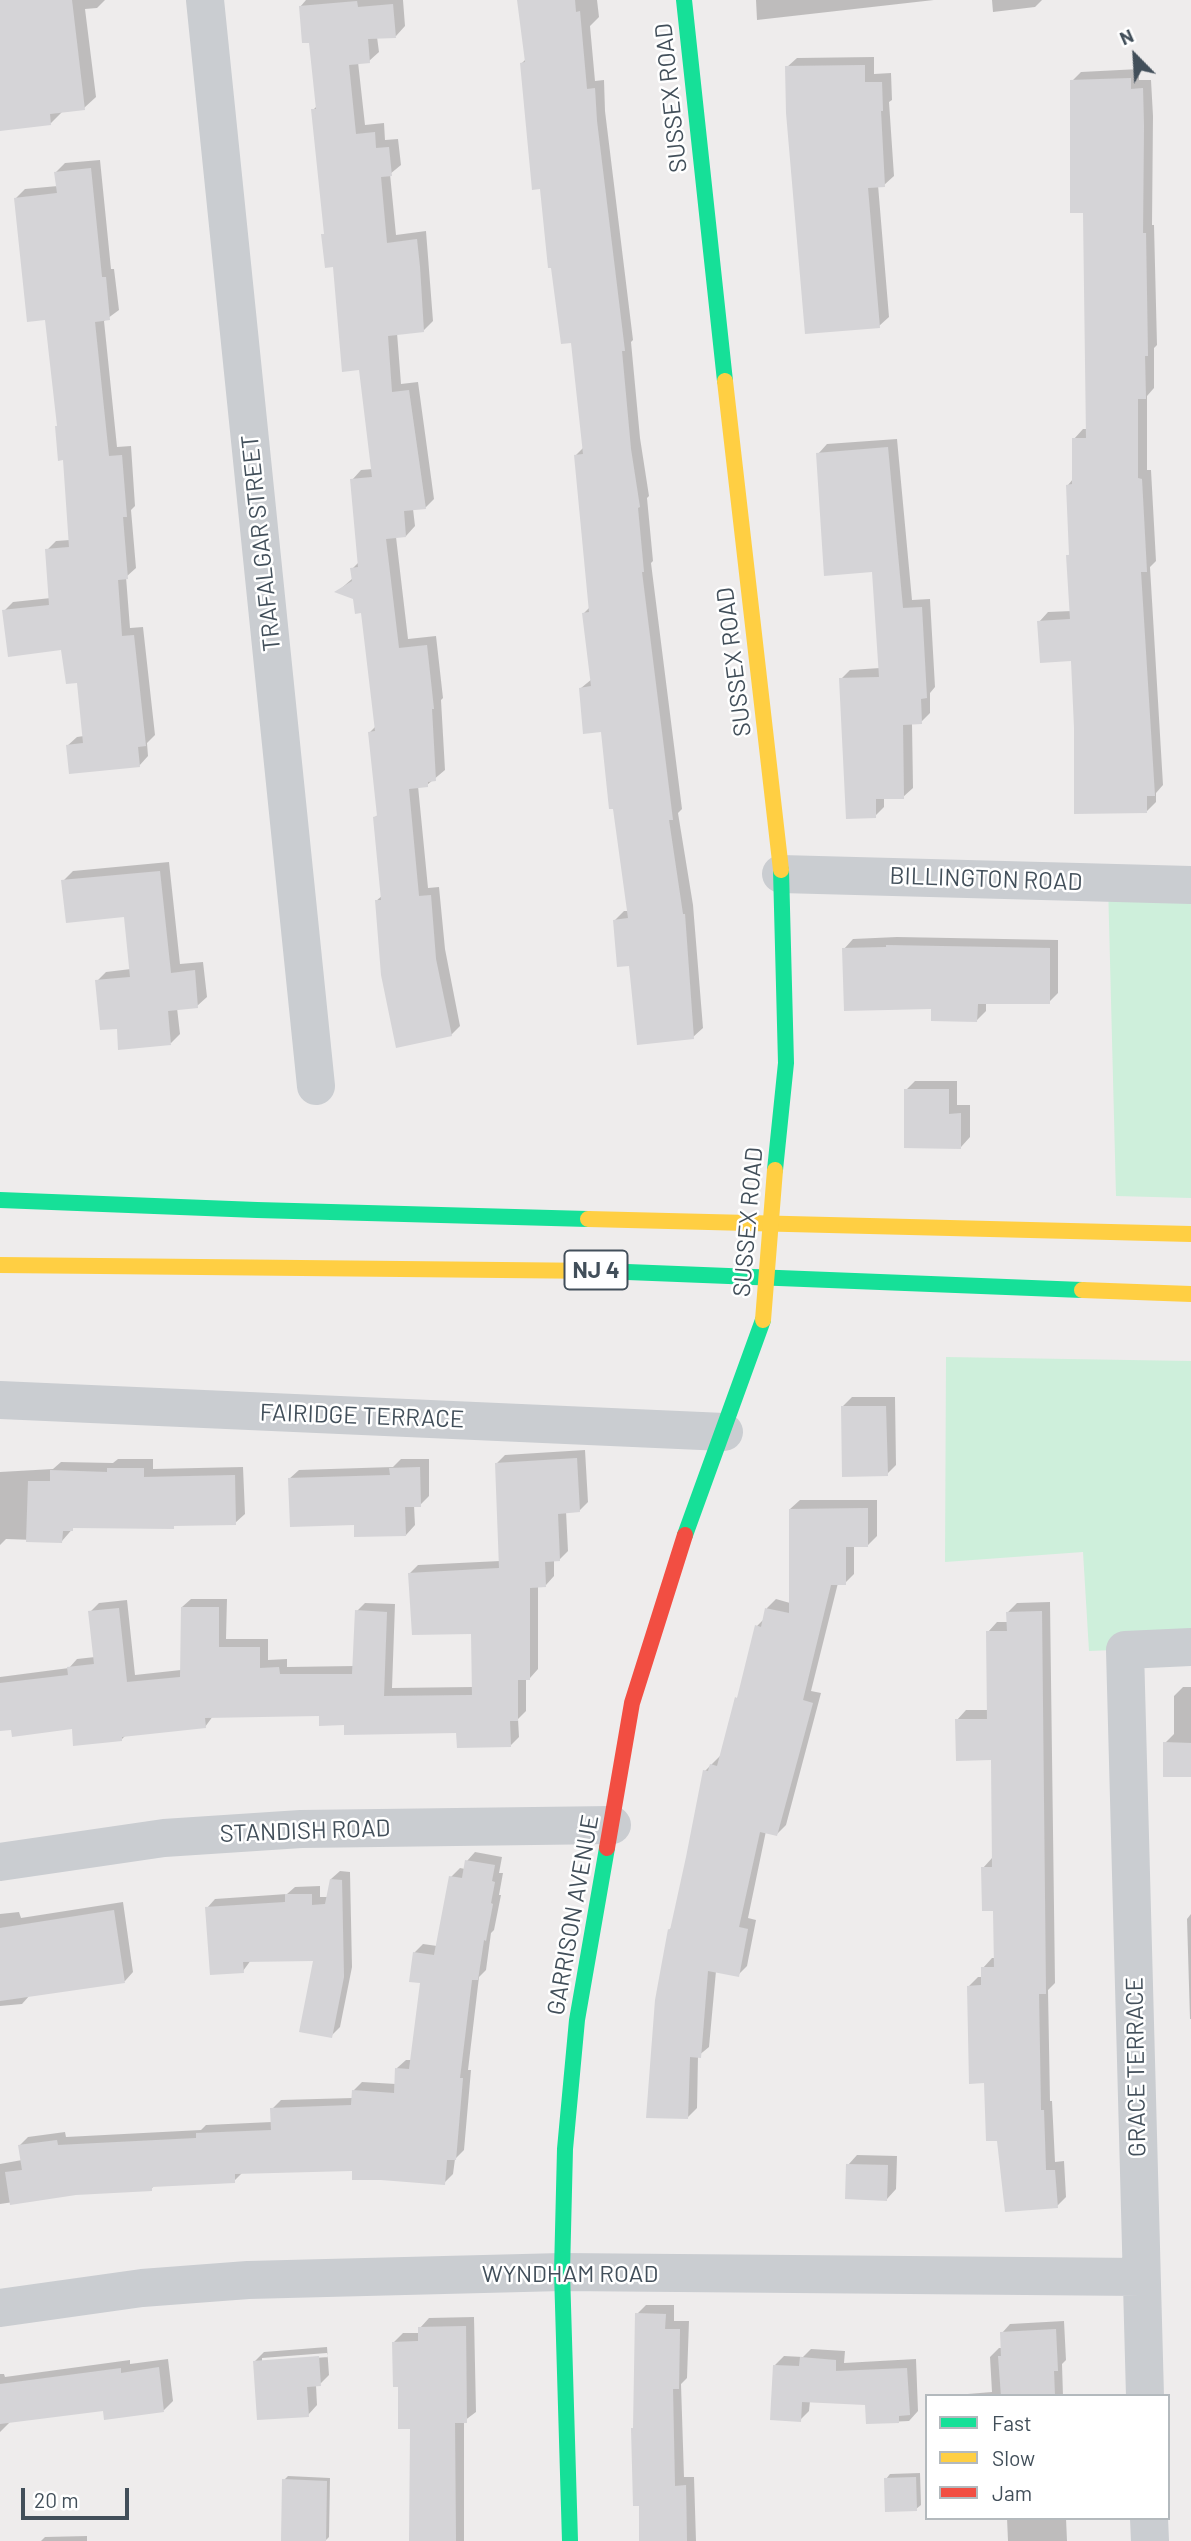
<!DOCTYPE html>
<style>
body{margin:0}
#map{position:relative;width:1191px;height:2541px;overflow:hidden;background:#eeecec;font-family:Barlow,sans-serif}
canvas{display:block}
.legend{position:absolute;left:925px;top:2394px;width:245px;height:126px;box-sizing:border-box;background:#fff;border:2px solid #b3b9bd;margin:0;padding:9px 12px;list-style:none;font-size:21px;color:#424f5a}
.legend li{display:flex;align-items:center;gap:14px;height:35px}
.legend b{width:35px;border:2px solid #b3b9bd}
.north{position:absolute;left:1100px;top:21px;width:70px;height:70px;-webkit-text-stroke:5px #fff;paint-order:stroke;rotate:336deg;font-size:19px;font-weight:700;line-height:28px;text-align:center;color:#424f5a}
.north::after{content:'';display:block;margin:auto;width:24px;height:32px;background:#424f5a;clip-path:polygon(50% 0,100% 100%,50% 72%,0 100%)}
.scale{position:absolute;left:21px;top:2488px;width:108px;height:32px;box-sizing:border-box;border:4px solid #424f5a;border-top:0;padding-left:9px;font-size:21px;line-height:24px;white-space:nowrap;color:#424f5a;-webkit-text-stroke:5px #fff;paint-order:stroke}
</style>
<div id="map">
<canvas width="1191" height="2541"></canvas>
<ul class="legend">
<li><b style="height:9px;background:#16e098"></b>Fast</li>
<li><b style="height:9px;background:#ffcf43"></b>Slow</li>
<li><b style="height:9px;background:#f24e42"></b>Jam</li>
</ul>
<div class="north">N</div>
<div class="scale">20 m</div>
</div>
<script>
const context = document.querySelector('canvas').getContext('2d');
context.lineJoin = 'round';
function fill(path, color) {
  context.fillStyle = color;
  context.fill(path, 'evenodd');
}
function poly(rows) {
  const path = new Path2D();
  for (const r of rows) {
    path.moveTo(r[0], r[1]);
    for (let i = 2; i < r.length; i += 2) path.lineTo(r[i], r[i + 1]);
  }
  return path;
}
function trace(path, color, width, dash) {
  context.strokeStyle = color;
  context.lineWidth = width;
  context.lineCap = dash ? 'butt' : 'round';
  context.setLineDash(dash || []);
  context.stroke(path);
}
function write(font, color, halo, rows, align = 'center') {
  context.font = font + ' Barlow,sans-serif';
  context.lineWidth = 5;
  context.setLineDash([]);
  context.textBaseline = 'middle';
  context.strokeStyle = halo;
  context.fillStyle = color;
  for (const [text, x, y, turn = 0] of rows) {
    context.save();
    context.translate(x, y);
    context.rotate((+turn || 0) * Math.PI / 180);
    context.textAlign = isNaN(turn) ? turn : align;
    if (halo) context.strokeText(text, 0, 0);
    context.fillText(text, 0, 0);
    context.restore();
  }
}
fill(poly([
 [1108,883,1191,885,1191,1198,1116,1196],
 [946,1357,1191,1361,1191,1647,1089,1651,1083,1552,945,1562]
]), '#ceefdb');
fill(poly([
 [0,0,105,0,97,8,85,9,96,97,84,108,62,112,50,124,0,99],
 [306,0,403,0,405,26,396,36,377,37,379,52,369,61,358,62,365,125,384,123,385,140,398,139,401,165,390,174,396,235,426,231,433,321,423,331,397,333,401,384,418,382,434,499,425,508,413,509,415,526,406,536,396,537,408,639,436,636,443,698,441,700,445,770,427,785,418,786,428,888,439,887,445,949,460,1026,451,1035,376,901,383,895,375,817,379,814,370,732,376,726,363,611,355,597,337,592,353,578,352,569,360,561,352,480,361,470,373,469,360,368,326,232,313,110,317,106,311,41,300,7],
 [519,0,597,0,599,17,590,26,595,81,604,80,605,111,633,340,631,342,640,438,649,496,647,498,653,561,651,563,682,809,678,813,693,905,703,1028,693,1037,630,964,615,920,624,911,629,911,603,730,581,688,592,679,584,613,590,607,575,456,584,447,572,341,542,187,522,63,526,59],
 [756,0,934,0,757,20],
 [992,0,1042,0,1035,7,993,12],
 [874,57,874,74,891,73,892,100,889,102,894,176,884,185,878,185,889,317,879,326,787,67,797,58],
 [1139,69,1139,80,1151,80,1153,116,1152,225,1154,225,1157,345,1154,348,1154,388,1147,396,1147,470,1151,470,1156,561,1150,567,1163,785,1156,793,1156,802,1147,811,1073,659,1039,622,1048,612,1072,611,1068,556,1070,553,1068,485,1073,479,1074,439,1083,429,1087,429,1085,211,1072,81,1081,72],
 [100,160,111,269,114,269,119,310,104,321,117,447,131,446,135,506,131,510,136,568,126,577,130,628,143,627,155,735,147,743,148,756,139,766,67,746,77,737,84,736,78,681,63,648,4,611,13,602,51,598,47,550,56,541,70,540,64,459,58,425,47,318,16,198,25,189,58,186,56,172,65,163],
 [897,439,912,600,930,599,935,687,930,693,930,713,921,722,912,723,913,788,903,797,884,798,884,807,875,816,841,679,850,670,880,668,874,570,818,454,827,444],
 [169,862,180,964,203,962,207,997,197,1006,177,1008,180,1034,171,1043,118,1027,97,981,106,972,131,969,126,915,63,881,73,871],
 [897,937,1058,940,1058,993,1049,1002,986,1003,986,1011,977,1020,933,1007,844,949,853,939],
 [915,1081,957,1081,957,1105,970,1105,970,1137,961,1147,906,1090],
 [852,1397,895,1397,896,1465,887,1474,843,1406],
 [585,1450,588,1502,579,1511,566,1511,568,1551,559,1560,554,1560,554,1576,546,1585,538,1585,538,1669,530,1678,526,1678,526,1711,518,1719,519,1737,510,1746,458,1731,346,1723,321,1714,213,1716,205,1727,126,1735,122,1739,73,1727,0,1729,0,1677,69,1668,77,1659,95,1657,90,1612,99,1603,127,1600,135,1675,181,1670,182,1607,191,1599,227,1599,226,1639,268,1639,268,1660,287,1659,287,1667,354,1666,357,1611,365,1603,395,1604,392,1688,473,1687,472,1632,409,1574,418,1565,500,1561,496,1464,505,1455],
 [118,1459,153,1459,153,1469,243,1467,245,1514,235,1523,176,1524,173,1527,75,1526,62,1541,6,1539,0,1545,0,1472,53,1469,61,1462,113,1463],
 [401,1459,429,1459,429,1496,420,1505,414,1505,415,1525,406,1535,356,1523,289,1479,299,1470,393,1467],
 [800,1500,877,1500,877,1536,868,1545,854,1545,854,1574,845,1583,838,1583,811,1691,821,1693,786,1825,777,1834,766,1831,748,1918,756,1920,747,1966,738,1975,716,1971,709,2047,698,2056,697,2108,688,2117,669,1930,672,1927,705,1771,721,1755,737,1698,740,1695,757,1626,764,1619,767,1608,776,1599,790,1603,790,1509],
 [1050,1602,1055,1983,1048,1990,1050,2101,1052,2101,1055,2162,1064,2161,1066,2197,1057,2206,999,2139,986,2081,969,1986,978,1977,983,1977,983,1968,992,1958,996,1958,995,1909,983,1868,992,1858,993,1758,957,1720,966,1710,989,1710,988,1632,997,1622,1008,1622,1008,1612,1017,1603],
 [1183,1687,1191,1687,1191,1775,1165,1743,1174,1734,1174,1696],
 [475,1852,502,1857,499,1873,503,1873,499,1895,501,1895,494,1930,491,1933,486,1970,479,1977,468,2070,471,2070,464,2150,455,2159,453,2174,444,2183,354,2169,243,2172,234,2181,155,2185,151,2189,76,2193,0,2204,0,2164,22,2160,19,2146,28,2137,65,2132,66,2137,201,2130,206,2125,272,2122,272,2109,281,2100,353,2098,353,2091,362,2082,396,2084,397,2068,406,2060,412,2060,422,1982,414,1953,423,1944,437,1946,451,1877,460,1868,465,1869,467,1861],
 [340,1871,350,1872,352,1967,340,2027,331,2036,316,1959,251,1960,243,1971,207,1908,215,1899,287,1894,295,1887,320,1886,320,1897,328,1897,331,1879],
 [123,1902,133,1972,125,1981,30,1995,22,2004,0,2006,0,1914,19,1912,21,1918],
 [1191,1914,1191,2019,1190,2019,1187,1919],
 [857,2155,897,2156,896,2189,887,2199,848,2165],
 [646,2305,674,2305,674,2321,689,2321,687,2378,681,2384,684,2477,694,2477,696,2541,641,2541,635,2426,637,2314],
 [474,2317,476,2412,464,2421,464,2541,411,2541,412,2427,400,2385,394,2342,403,2333,420,2333,420,2328,429,2318],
 [1064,2321,1066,2360,1062,2364,1063,2396,943,2396,992,2392,990,2357,999,2348,1002,2348,1002,2333,1010,2324],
 [327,2347,329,2375,320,2384,316,2385,317,2405,308,2415,255,2361,264,2352],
 [327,2353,328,2357,262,2362,262,2358],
 [811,2349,845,2351,844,2363,916,2359,918,2411,909,2421,868,2423,867,2404,810,2401,809,2411,800,2420,775,2365,784,2356,803,2357],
 [168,2359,173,2401,164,2410,104,2409,11,2421,0,2432,0,2374,4,2374,5,2377,130,2360,130,2364],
 [920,2473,921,2505,916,2509,886,2479,890,2474],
 [288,2476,330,2478,329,2537,325,2541,284,2480],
 [1007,2518,1066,2518,1067,2541,1008,2541],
 [87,2536,87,2541,41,2541,45,2537]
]), '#0003');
fill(poly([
 [0,0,72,0,85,110,50,114,51,125,0,131],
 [517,0,575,0,576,12,580,11,587,89,595,88,597,121,625,351,622,351,631,449,640,507,638,508,644,572,642,572,673,820,669,820,683,914,685,914,694,1039,637,1045,629,966,617,967,613,920,628,918,613,809,609,809,601,732,583,734,579,688,591,686,582,613,589,612,574,455,583,454,571,343,561,344,551,268,548,268,540,189,532,190,520,63,525,62],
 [357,1,358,7,393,4,396,38,368,39,370,63,349,65,356,134,375,132,376,148,389,147,392,176,381,177,387,243,417,239,420,267,424,332,388,336,392,392,409,390,426,509,404,511,406,537,386,539,399,648,427,645,434,709,432,709,436,781,428,782,428,787,409,789,419,896,431,895,436,959,452,1036,396,1048,381,975,375,900,381,900,373,817,377,816,368,732,375,731,361,613,355,614,353,599,334,592,352,581,350,568,358,567,350,479,372,477,359,370,342,372,333,267,325,268,321,234,324,234,311,109,316,109,309,43,302,43,299,6],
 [865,65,865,82,882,82,883,111,881,111,885,187,868,188,880,328,805,334,786,113,785,66],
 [1131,78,1131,89,1143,88,1144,126,1143,233,1146,233,1148,356,1145,356,1146,399,1138,399,1138,478,1142,479,1147,572,1141,572,1155,796,1147,796,1147,813,1074,814,1074,728,1071,661,1040,663,1037,621,1070,619,1066,555,1069,555,1066,485,1072,484,1072,438,1086,438,1083,213,1070,213,1070,80],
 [91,168,102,277,106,277,110,320,95,322,109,456,122,455,127,517,123,517,128,579,118,580,122,636,134,635,146,746,138,747,140,767,69,774,66,745,83,743,77,683,66,684,61,650,8,657,2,610,49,605,45,549,69,547,63,460,58,461,55,426,57,426,45,320,27,322,14,198,57,193,54,172],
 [888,447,903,608,922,607,927,698,921,699,922,724,903,725,904,799,876,799,876,818,846,819,839,678,879,677,872,572,824,576,816,453],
 [160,871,171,973,195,970,198,1008,168,1011,171,1045,118,1050,117,1029,100,1030,95,980,130,977,124,917,66,923,61,880],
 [886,945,1050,948,1050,1004,978,1004,977,1022,931,1021,931,1009,844,1011,842,948,886,947],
 [904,1089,949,1089,949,1114,961,1113,961,1149,904,1148],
 [841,1406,886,1406,888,1476,842,1477],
 [577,1458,580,1512,558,1514,560,1561,545,1562,546,1587,530,1588,530,1680,518,1680,518,1721,510,1721,511,1747,457,1748,456,1733,344,1735,344,1725,319,1726,319,1716,205,1718,206,1728,122,1737,122,1741,73,1746,72,1729,12,1737,11,1730,0,1731,0,1683,68,1675,67,1667,94,1664,88,1611,119,1608,127,1682,180,1677,181,1607,219,1607,219,1647,260,1647,260,1668,279,1667,280,1674,352,1674,355,1610,387,1612,384,1696,472,1695,471,1634,412,1635,408,1573,499,1568,495,1463],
 [420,1467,421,1507,405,1507,406,1536,354,1537,354,1525,290,1527,288,1478,390,1475,389,1468],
 [107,1468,144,1468,144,1477,235,1475,236,1525,174,1526,174,1529,73,1528,73,1531,63,1531,62,1543,26,1542,28,1481,50,1481,50,1470,107,1472],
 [868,1508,868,1547,846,1547,846,1585,831,1585,803,1700,813,1703,777,1836,760,1832,739,1927,748,1929,739,1977,708,1971,701,2058,690,2057,688,2119,646,2118,655,2000,668,1929,670,1930,686,1857,703,1770,708,1771,710,1764,717,1766,735,1697,737,1698,755,1625,761,1627,765,1608,789,1613,789,1509],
 [1042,1611,1046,1994,1039,1994,1041,2110,1044,2110,1046,2170,1055,2170,1058,2208,1005,2212,997,2141,986,2141,984,2083,969,2084,967,1986,981,1985,981,1967,994,1967,993,1911,982,1911,981,1867,992,1867,991,1760,956,1761,955,1719,987,1719,986,1631,1007,1631,1006,1612],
 [1163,1742,1191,1743,1191,1777,1163,1777],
 [465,1860,495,1865,492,1881,495,1882,491,1903,493,1904,486,1941,484,1940,478,1980,472,1980,460,2078,463,2078,456,2160,447,2160,445,2185,381,2180,352,2180,352,2171,235,2174,235,2183,152,2187,152,2191,76,2195,10,2205,5,2172,22,2170,18,2145,57,2140,58,2145,196,2138,196,2133,271,2130,270,2108,351,2105,352,2090,394,2093,395,2068,409,2069,420,1983,409,1982,413,1952,434,1955,449,1876,462,1878],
 [330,1879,342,1880,344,1977,332,2038,299,2032,313,1961,243,1962,244,1973,210,1975,205,1907,285,1902,285,1894,312,1894,312,1905,325,1904],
 [114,1910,125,1983,0,2001,0,1928],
 [846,2164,888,2165,887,2201,845,2199],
 [635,2313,666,2314,665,2329,680,2329,679,2389,673,2389,675,2486,686,2485,687,2541,639,2541,639,2506,633,2506,631,2428,633,2428],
 [466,2326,467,2423,455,2423,456,2541,409,2541,410,2429,398,2429,398,2387,393,2387,392,2342,418,2341,418,2327],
 [1056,2329,1058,2371,1054,2371,1055,2396,1001,2396,998,2356,1001,2356,1000,2332],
 [319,2356,321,2386,307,2387,309,2417,257,2420,253,2361],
 [800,2357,836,2360,836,2371,907,2368,910,2415,899,2416,899,2423,866,2424,865,2405,802,2402,801,2422,770,2420,773,2365,799,2366],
 [159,2367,164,2412,104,2420,103,2411,0,2424,0,2384,121,2368,121,2373],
 [916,2477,917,2511,885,2512,884,2478],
 [282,2479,327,2481,326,2541,281,2541]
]), '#d5d4d7');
trace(poly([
 [205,0,316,1086],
 [781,874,1191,885],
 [0,1400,724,1432],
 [0,1862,164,1838,301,1829,612,1825],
 [0,2308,142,2288,248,2280,562,2272,1141,2277],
 [1145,2396,1125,1650,1191,1647],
 [1149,2518,1150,2541]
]), '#cacdd1', 38);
trace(poly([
 [684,0,725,381],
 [775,1170,786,1063,781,870],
 [0,1200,257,1210,588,1219],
 [602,1271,1082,1290],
 [685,1535,763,1320],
 [570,2541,562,2272,565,2149,577,2020,607,1848]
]), '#16e098', 16);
trace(poly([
 [725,381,781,870],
 [588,1219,1191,1234],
 [0,1265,602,1271],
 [1082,1290,1191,1294]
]), '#ffcf43', 16);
trace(poly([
 [607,1848,632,1703,685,1535]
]), '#f24e42', 16);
trace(poly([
 [763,1320,775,1170]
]), '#ffcf43', 16);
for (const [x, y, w] of [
 [596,1270,63]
]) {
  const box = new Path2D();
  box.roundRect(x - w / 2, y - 19.5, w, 39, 5);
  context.fillStyle = '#fff';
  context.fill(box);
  trace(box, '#424f5a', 2);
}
write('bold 23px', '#424f5a', null, [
 ["NJ 4",596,1270]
]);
write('24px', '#424f5a', '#fff', [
 ["SUSSEX ROAD",671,98,-96],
 ["TRAFALGAR STREET",261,543,-96],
 ["SUSSEX ROAD",734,662,-97],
 ["BILLINGTON ROAD",986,879,2],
 ["SUSSEX ROAD",748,1222,-85],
 ["FAIRIDGE TERRACE",362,1416,2],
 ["STANDISH ROAD",305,1831,-2],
 ["GARRISON AVENUE",573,1915,-80],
 ["GRACE TERRACE",1136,2067,-91],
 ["WYNDHAM ROAD",570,2274]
]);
</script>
